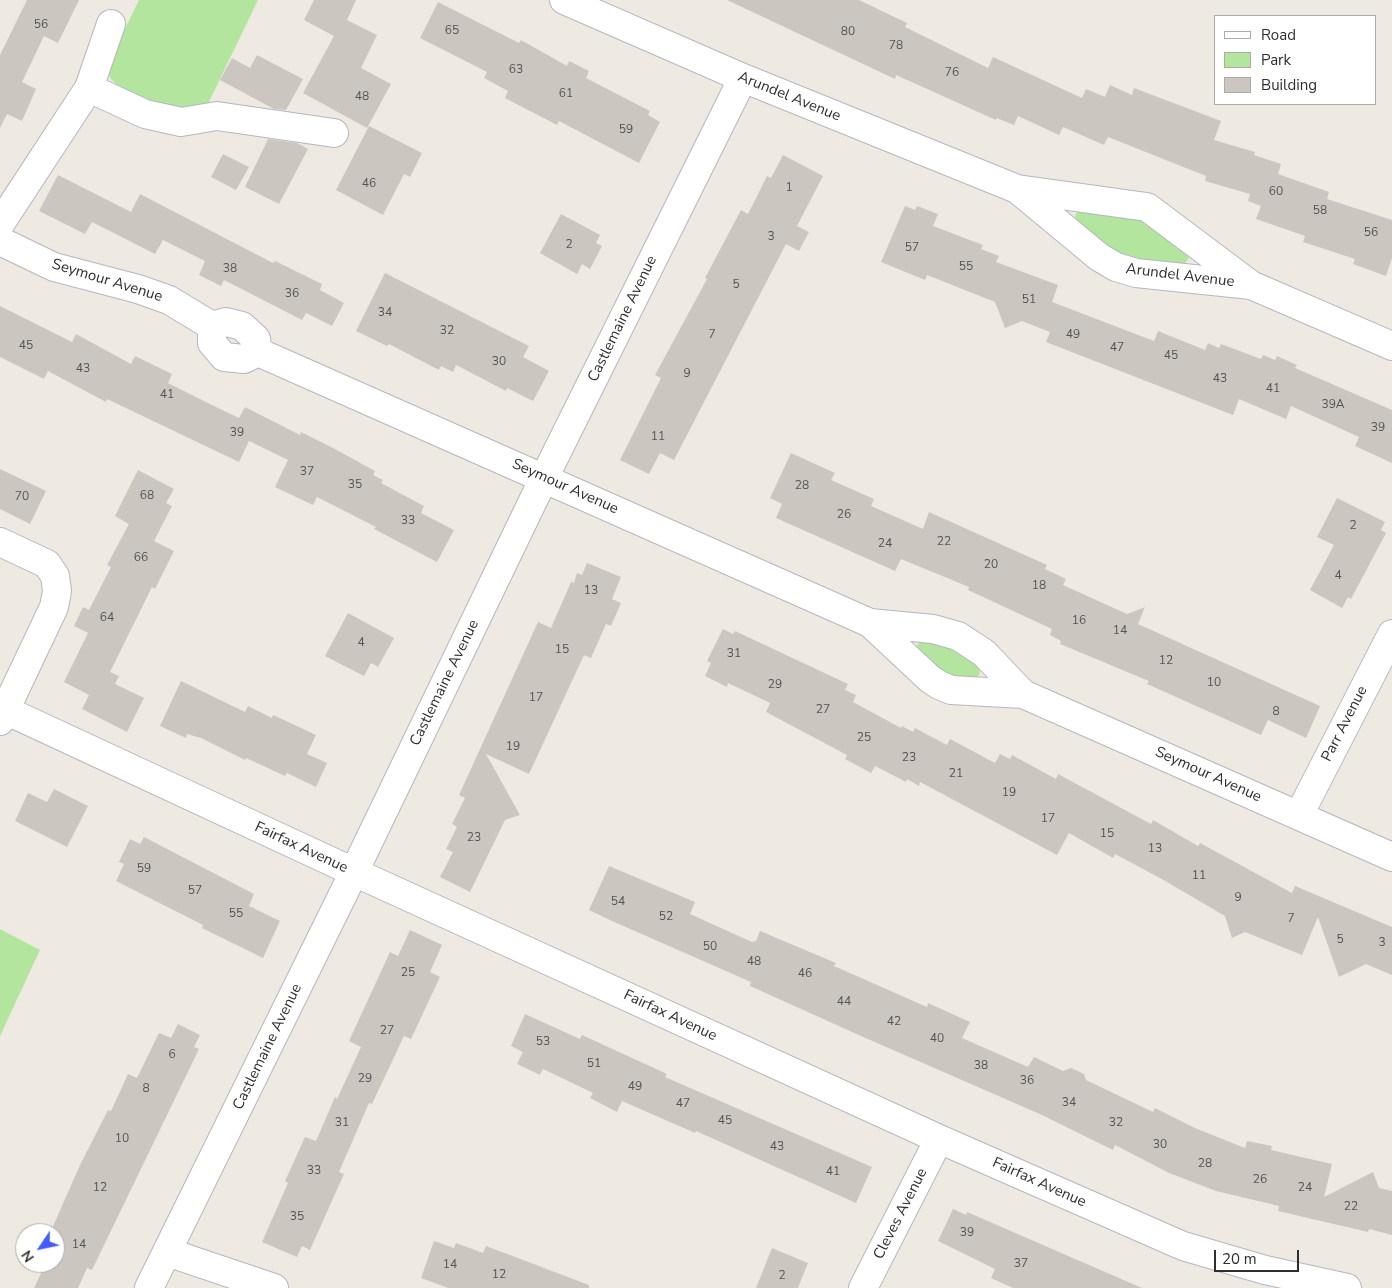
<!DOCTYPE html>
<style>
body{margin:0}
#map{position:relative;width:1392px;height:1288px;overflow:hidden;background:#efeae1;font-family:"Nunito Sans",sans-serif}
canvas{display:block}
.legend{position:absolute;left:1214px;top:15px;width:162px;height:90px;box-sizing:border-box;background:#fff;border:1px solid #ababab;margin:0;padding:6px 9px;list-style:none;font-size:15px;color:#2e2e2e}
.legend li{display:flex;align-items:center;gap:10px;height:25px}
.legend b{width:25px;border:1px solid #ababab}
.north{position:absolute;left:15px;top:1223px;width:50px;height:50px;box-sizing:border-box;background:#fff;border:1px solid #ababab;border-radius:50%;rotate:236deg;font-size:14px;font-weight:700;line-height:20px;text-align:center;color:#2e2e2e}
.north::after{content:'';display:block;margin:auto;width:18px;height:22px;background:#425dfb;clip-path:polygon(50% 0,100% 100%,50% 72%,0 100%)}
.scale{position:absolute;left:1214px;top:1250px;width:85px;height:22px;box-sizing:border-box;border:2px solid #2e2e2e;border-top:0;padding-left:6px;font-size:15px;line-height:18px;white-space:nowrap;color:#2e2e2e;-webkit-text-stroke:4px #fff;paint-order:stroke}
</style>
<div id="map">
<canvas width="1392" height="1288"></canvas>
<ul class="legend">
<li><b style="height:6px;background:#fff"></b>Road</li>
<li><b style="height:14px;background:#b3e59e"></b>Park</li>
<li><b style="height:14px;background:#cbc6c0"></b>Building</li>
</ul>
<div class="north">N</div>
<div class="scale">20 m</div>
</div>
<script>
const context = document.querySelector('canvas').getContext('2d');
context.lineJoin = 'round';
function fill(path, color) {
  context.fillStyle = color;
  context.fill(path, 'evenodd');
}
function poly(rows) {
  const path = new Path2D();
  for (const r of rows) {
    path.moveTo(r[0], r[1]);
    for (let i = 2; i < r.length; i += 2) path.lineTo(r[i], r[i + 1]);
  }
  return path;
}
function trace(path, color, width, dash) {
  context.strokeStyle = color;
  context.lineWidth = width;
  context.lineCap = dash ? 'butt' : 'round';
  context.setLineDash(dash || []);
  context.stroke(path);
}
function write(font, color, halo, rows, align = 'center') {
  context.font = font + ' "Nunito Sans",sans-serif';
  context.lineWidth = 4.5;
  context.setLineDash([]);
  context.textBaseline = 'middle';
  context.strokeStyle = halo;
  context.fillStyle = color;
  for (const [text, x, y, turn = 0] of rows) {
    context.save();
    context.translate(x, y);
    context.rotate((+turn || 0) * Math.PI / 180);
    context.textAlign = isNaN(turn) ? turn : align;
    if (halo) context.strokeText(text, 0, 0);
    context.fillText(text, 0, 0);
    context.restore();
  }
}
fill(poly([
 [139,0,258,0,206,108,194,113,149,103,117,85,111,79,107,72,108,64],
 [1079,210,1138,215,1186,249,1189,256,1187,261,1181,267,1137,264,1112,251,1076,220,1075,215],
 [920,641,952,644,978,665,980,674,972,681,944,675,915,649],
 [0,929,40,950,0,1036]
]), '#b3e59e');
fill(poly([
 [27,0,79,0,58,43,44,36,22,82,36,89,22,121,7,114,0,128,0,55],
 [314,0,356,0,347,20,377,35,361,68,391,84,367,128,303,93,334,36,304,20],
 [727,0,859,0,907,23,905,27,988,68,993,57,1082,98,1086,89,1105,97,1110,85,1132,95,1134,88,1221,121,1214,140,1255,152,1254,155,1281,164,1278,174,1329,192,1327,199,1392,220,1392,258,1386,276,1353,264,1355,259,1303,242,1305,236,1256,219,1261,206,1248,201,1250,194,1205,181,1206,176,1108,137,1104,145,1063,127,1059,135,1018,116,1014,125,997,118,996,120,896,75,895,79],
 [438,2,519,43,521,40,567,66,569,61,589,71,586,78,650,111,648,115,660,122,639,163,559,121,557,125,505,98,508,91,484,78,487,72,420,38],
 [257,55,303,79,286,110,274,109,220,80,232,58,250,68],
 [369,126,422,153,410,177,404,174,383,215,336,190],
 [268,139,297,143,308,149,279,204,245,187],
 [223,154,249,167,236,190,211,177],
 [783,155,823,176,797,226,809,232,799,251,786,244,674,460,660,453,649,474,620,460,661,378,655,375,707,279,705,278,741,210,748,214,767,176,771,178],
 [58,175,131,212,140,194,273,263,275,261,322,284,320,290,344,303,332,326,306,313,302,320,224,280,221,286,199,275,205,261,163,240,155,254,92,222,85,234,39,211],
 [905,206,915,210,917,206,938,214,933,226,983,245,981,249,999,256,996,262,1058,285,1052,302,1154,341,1158,331,1205,350,1208,343,1219,348,1221,344,1261,359,1263,355,1275,360,1277,356,1297,365,1295,368,1392,410,1392,463,1355,446,1359,437,1291,406,1286,419,1239,399,1233,415,1046,342,1050,332,1022,321,1005,328,995,302,927,275,925,280,881,262],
 [561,214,600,235,596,243,602,246,590,269,582,264,577,274,540,253],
 [385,273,529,346,523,357,549,371,533,401,507,388,506,391,456,365,453,372,441,366,439,370,389,344,387,346,356,331],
 [0,306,72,342,76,334,131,364,135,356,172,374,168,383,210,404,239,418,245,407,300,435,301,432,333,448,375,471,373,475,383,480,381,483,424,506,421,513,454,530,437,562,374,529,376,527,317,497,313,505,275,487,288,460,249,441,239,462,107,399,106,402,48,371,44,379,0,357],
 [791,453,835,473,831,480,874,499,871,506,923,529,929,512,1047,565,1045,569,1066,579,1063,585,1127,614,1145,607,1138,624,1320,706,1306,738,1268,720,1261,735,1147,684,1149,681,1060,644,1061,641,1050,635,1052,629,968,590,969,587,901,559,895,571,776,518,782,504,770,498],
 [0,469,46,491,30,524,0,509],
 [138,470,174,489,166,503,172,506,154,541,174,551,155,589,152,587,110,672,119,676,115,684,144,698,127,732,82,709,89,695,64,682,88,633,74,626,83,607,89,610,111,567,107,565,129,524,115,516],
 [1337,498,1385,522,1381,530,1386,533,1351,599,1348,597,1342,608,1310,590,1334,545,1317,537],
 [587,563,621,577,612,599,621,603,611,626,606,624,591,658,584,655,529,774,486,754,520,815,505,820,470,892,440,877,453,852,446,849,457,827,452,824,465,798,459,795,538,622,551,628,571,582,574,583,577,573,582,575],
 [348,613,394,638,378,667,371,663,364,676,325,656],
 [723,629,733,634,735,631,848,684,845,690,856,695,853,702,901,728,902,726,913,732,915,728,947,745,950,739,995,763,1000,754,1010,759,1012,755,1056,779,1058,774,1151,824,1153,820,1198,846,1200,843,1292,893,1295,886,1392,927,1392,975,1366,964,1339,977,1318,917,1302,955,1245,932,1232,938,1225,916,1160,878,1115,854,1113,858,1069,833,1057,855,920,782,919,786,907,779,906,782,875,766,871,773,845,759,847,755,766,712,770,703,728,683,727,687,705,676,711,663,707,661],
 [181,681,245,712,248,706,272,718,273,715,316,735,307,754,327,763,316,787,287,773,285,776,246,758,245,760,201,738,187,734,186,738,160,726],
 [54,789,88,806,67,847,15,821,28,793,47,802],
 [144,837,254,894,249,906,280,921,263,958,202,928,203,925,116,881,124,864,119,862,130,839,140,844],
 [609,866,695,902,690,914,752,942,756,941,760,931,836,963,834,966,927,1007,928,1003,970,1022,962,1038,1028,1067,1034,1057,1063,1071,1071,1068,1084,1074,1086,1080,1153,1112,1155,1108,1195,1128,1245,1148,1247,1141,1272,1146,1271,1150,1332,1164,1324,1197,1373,1172,1379,1188,1392,1191,1392,1235,1369,1229,1368,1232,1278,1211,1279,1206,1216,1191,1169,1173,1115,1145,1113,1150,1042,1115,861,1036,750,986,751,982,612,921,589,910],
 [410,930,442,945,430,972,440,977,411,1039,404,1036,372,1104,369,1103,339,1172,344,1174,310,1250,302,1246,297,1257,262,1242,288,1183,285,1181,305,1137,316,1141,335,1097,337,1099,361,1047,349,1041,390,952,398,956],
 [525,1014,580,1039,582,1035,667,1074,665,1077,872,1167,856,1203,696,1131,695,1133,622,1101,617,1112,590,1098,593,1093,543,1069,540,1075,517,1064,523,1052,511,1046],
 [178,1024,200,1035,194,1047,199,1049,92,1270,87,1268,78,1288,34,1288,46,1263,55,1263,55,1244,60,1233,50,1233,80,1165,108,1110,111,1111,128,1074,137,1078,159,1033,171,1038],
 [953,1209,966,1215,967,1212,1142,1288,1013,1288,991,1278,995,1269,938,1241],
 [434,1241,454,1248,456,1243,483,1253,486,1246,589,1285,589,1288,448,1288,421,1278],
 [772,1248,808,1263,798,1288,756,1288]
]), '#cbc6c0');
const minor = poly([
 [564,0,743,78,1017,189],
 [89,88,145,114,181,122,217,116,334,133],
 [0,224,89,88,111,24],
 [0,241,54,267,138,289,169,300,212,326],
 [1251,285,1136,273,1116,267,1099,257,1017,189,1147,207,1251,285,1392,346],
 [258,352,256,339,242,326,226,322,212,326,212,343,224,357,244,359,258,352,870,623,933,629,958,636,984,653,1023,694],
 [0,542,47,564,55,576,57,591,54,607,0,721],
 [870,623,930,679,939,685,951,690,1023,694,1392,857],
 [5,710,354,872,939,1139,1183,1246,1265,1270,1347,1288],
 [1299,815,1392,634],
 [167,1252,274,1288],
 [149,1288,354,872,544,478,743,78],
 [863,1288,939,1139]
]);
trace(minor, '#b4b6c1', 30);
trace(minor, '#fff', 28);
write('12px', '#555452', null, [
 ["56",41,25],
 ["65",452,31],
 ["80",848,32],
 ["78",896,46],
 ["63",516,70],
 ["76",952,73],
 ["61",566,94],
 ["48",362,97],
 ["59",626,130],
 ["46",369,184],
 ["1",789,188],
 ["60",1276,192],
 ["58",1320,211],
 ["56",1371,233],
 ["3",771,237],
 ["2",569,245],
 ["57",912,248],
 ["55",966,267],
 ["38",230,269],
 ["5",736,285],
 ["36",292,294],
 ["51",1029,300],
 ["34",385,313],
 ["32",447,331],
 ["7",712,335],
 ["49",1073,335],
 ["45",26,346],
 ["47",1117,348],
 ["45",1171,356],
 ["30",499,362],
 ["43",83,369],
 ["9",687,374],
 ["43",1220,379],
 ["41",1273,389],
 ["41",167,395],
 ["39A",1333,405],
 ["39",1378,428],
 ["39",237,433],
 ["11",658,437],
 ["37",307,472],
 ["35",355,485],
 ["28",802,486],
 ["68",147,496],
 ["70",22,497],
 ["26",844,515],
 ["33",408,521],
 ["2",1353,526],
 ["22",944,542],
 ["24",885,544],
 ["66",141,558],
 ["20",991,565],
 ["4",1338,576],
 ["18",1039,586],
 ["13",591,591],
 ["64",107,618],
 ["16",1079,621],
 ["14",1120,631],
 ["4",361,643],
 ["15",562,650],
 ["31",734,654],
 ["12",1166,661],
 ["10",1214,683],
 ["29",775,685],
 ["17",536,698],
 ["27",823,710],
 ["8",1276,712],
 ["25",864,738],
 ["19",513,747],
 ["23",909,758],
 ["21",956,774],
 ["19",1009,793],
 ["17",1048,819],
 ["15",1107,834],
 ["23",474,838],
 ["13",1155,849],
 ["59",144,869],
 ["11",1199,876],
 ["57",195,891],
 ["9",1238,898],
 ["54",618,902],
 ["55",236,914],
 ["52",666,917],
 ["7",1291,919],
 ["5",1340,940],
 ["3",1382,943],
 ["50",710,947],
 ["48",754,962],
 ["25",408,973],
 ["46",805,974],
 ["44",844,1002],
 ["42",894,1022],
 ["27",387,1031],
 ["40",937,1039],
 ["53",543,1042],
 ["6",172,1055],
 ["51",594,1064],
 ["38",981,1066],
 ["29",365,1079],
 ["36",1027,1081],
 ["49",635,1087],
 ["8",146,1089],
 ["34",1069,1103],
 ["47",683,1104],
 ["45",725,1121],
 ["31",342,1123],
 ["32",1116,1123],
 ["10",122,1139],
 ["30",1160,1145],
 ["43",777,1147],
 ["28",1205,1164],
 ["33",314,1171],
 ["41",833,1172],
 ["26",1260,1180],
 ["12",100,1188],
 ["24",1305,1188],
 ["22",1351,1207],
 ["35",297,1217],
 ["39",967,1233],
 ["14",79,1245],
 ["37",1021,1264],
 ["14",450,1265],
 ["12",499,1275],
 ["2",782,1276]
]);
write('15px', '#2e2e2e', '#fff', [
 ["Arundel Avenue",789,97,22],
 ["Arundel Avenue",1180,276,7],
 ["Seymour Avenue",107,281,17],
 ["Castlemaine Avenue",623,319,-64],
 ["Seymour Avenue",565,487,24],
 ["Castlemaine Avenue",445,683,-64],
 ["Parr Avenue",1345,724,-63],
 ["Seymour Avenue",1208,775,24],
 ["Fairfax Avenue",301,848,25],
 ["Fairfax Avenue",670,1016,25],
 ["Castlemaine Avenue",268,1047,-64],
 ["Fairfax Avenue",1039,1183,24],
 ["Cleves Avenue",901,1214,-63]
]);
</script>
